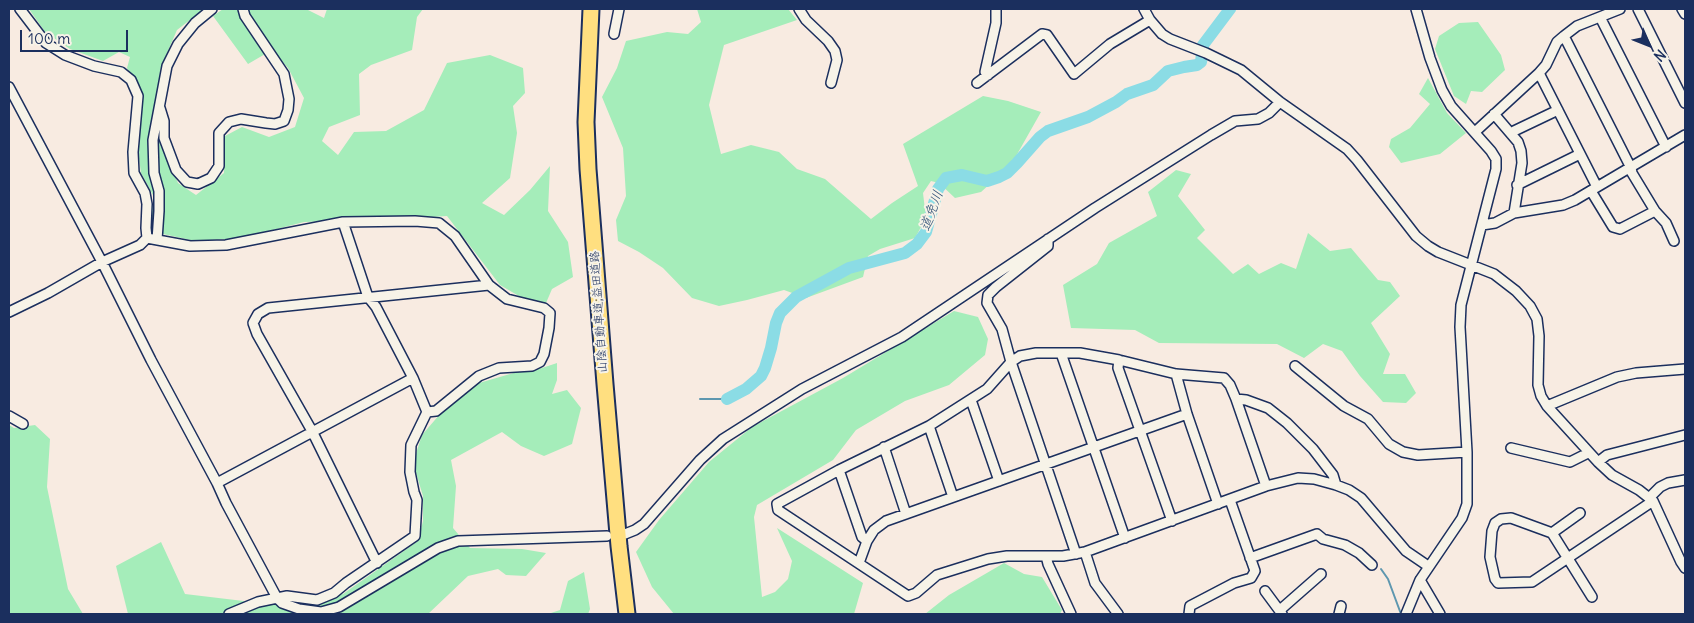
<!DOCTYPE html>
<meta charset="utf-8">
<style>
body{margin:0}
#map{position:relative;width:1694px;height:623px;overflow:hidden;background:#f8ebe1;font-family:Delius,sans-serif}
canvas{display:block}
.frame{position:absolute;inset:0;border:10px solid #1b2f5e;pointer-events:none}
.north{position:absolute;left:1624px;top:20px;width:50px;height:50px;-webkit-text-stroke:4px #f7f3e8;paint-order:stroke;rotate:134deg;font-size:14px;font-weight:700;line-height:20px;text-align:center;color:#1b2f5e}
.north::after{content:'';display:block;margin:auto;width:18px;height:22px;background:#1b2f5e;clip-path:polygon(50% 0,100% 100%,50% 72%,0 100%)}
.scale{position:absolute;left:20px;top:30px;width:108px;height:22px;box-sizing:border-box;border:2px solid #1b2f5e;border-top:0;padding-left:6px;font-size:15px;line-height:18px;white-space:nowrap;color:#1b2f5e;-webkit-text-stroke:4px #f7f3e8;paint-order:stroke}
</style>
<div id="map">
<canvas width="1694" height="623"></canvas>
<div class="frame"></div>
<div class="north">N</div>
<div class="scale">100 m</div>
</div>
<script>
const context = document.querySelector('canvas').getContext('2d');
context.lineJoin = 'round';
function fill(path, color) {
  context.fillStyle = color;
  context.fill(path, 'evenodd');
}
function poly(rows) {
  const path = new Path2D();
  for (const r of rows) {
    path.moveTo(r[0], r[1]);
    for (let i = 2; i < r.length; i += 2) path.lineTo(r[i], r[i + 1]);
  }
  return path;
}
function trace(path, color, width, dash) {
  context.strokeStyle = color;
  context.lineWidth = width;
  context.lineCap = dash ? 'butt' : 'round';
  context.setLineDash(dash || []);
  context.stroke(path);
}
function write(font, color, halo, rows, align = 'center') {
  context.font = font + ' Delius,"Klee One",sans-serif';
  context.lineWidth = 4;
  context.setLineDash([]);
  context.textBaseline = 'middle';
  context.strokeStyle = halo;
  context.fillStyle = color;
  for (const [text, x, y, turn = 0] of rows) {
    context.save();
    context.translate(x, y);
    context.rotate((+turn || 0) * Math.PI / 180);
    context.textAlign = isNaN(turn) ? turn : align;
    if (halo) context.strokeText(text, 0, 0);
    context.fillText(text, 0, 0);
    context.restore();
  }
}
fill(poly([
 [29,9,204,9,177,30,161,67,157,94,160,140,178,183,196,195,224,173,225,136,242,127,269,137,295,127,304,98,288,68,272,50,248,64,213,16,223,9,306,9,324,18,327,9,423,9,417,17,412,50,371,65,359,74,360,115,329,127,322,141,338,155,354,132,386,131,424,110,447,63,490,55,523,68,525,93,513,106,517,133,510,178,482,203,504,215,530,190,550,166,548,211,568,242,573,277,552,289,546,303,524,299,500,285,447,216,386,220,304,222,242,238,195,241,163,234,150,226,154,197,141,173,137,144,141,93,127,68,130,57,119,52,103,61,70,49,45,32],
 [697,9,788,9,797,20,724,45,709,105,721,154,751,145,779,152,797,169,825,179,871,219,892,203,918,186,903,144,983,96,1008,101,1041,112,1011,165,981,192,955,198,939,183,931,181,923,193,926,218,915,238,880,249,868,256,863,277,806,298,784,290,747,300,719,306,692,298,663,268,639,252,618,241,616,220,626,196,623,148,602,97,617,68,626,41,667,32,688,34,701,22],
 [1478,22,1501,55,1505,70,1482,92,1471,91,1466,104,1454,96,1435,49,1439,36,1459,23],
 [1428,78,1447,113,1466,133,1440,154,1401,163,1389,147,1391,139,1410,128,1430,104,1419,94],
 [1176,170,1191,174,1178,196,1205,230,1197,238,1233,274,1248,264,1259,274,1281,263,1296,269,1308,233,1330,251,1351,248,1378,280,1390,282,1400,296,1371,323,1390,354,1383,374,1405,374,1416,393,1406,403,1383,402,1360,376,1342,351,1323,344,1304,358,1277,344,1159,343,1135,330,1071,328,1063,285,1097,264,1109,243,1157,216,1148,192],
 [954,311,978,317,988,339,985,355,949,385,905,401,856,430,833,460,757,505,754,517,762,597,775,592,788,579,792,561,777,528,863,583,854,614,674,614,652,587,636,552,659,520,709,462,752,427,843,378],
 [557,363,557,380,552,394,567,390,581,408,572,444,544,456,521,446,502,432,451,460,456,486,453,528,470,548,522,549,546,553,526,576,506,575,498,569,468,576,428,614,308,614,313,603,343,594,418,541,423,521,423,496,413,463,422,435,440,414,479,383,517,372,542,368],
 [9,425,14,428,35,425,50,439,47,487,68,589,83,614,9,614],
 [161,542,185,594,277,605,297,614,128,614,116,566],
 [1004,563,1024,574,1042,577,1062,610,1060,614,925,614,949,595],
 [584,572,590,609,588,614,548,614,560,610,568,581]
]), '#a5edba');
trace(poly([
 [700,399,727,399],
 [1381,569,1388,579,1401,614]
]), '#5e97af', 2);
trace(poly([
 [727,399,746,389,761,376,765,368,771,348,776,323,780,313,796,297,849,268,905,253,917,244,926,232,938,189,946,178,962,175,987,181,999,177,1007,173,1017,163,1040,137,1048,131,1088,117,1116,102,1127,94,1153,85,1168,71,1184,67,1197,65,1201,62,1203,45,1230,9]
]), '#8bdce5', 12);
const minor = poly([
 [20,9,46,43,65,55,94,66,121,72,131,80,138,96,133,152,134,173,145,193,147,204,146,228,147,238],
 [799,9,806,20,828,41,835,51,837,60,831,83],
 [1144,9,1150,20,1162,34,1170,39,1206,53,1241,70,1280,102,1347,149,1357,160,1416,236,1428,246,1438,252,1494,274,1516,291,1530,306,1537,319,1539,336,1538,385,1541,396,1547,406,1598,462,1612,475,1639,490,1653,501,1681,562,1685,568],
 [1638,9,1685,103],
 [1682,9,1685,14],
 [1600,17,1666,147],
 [614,34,619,9],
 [1564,36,1631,168,1632,173,1655,211,1666,223,1674,241],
 [1539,73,1597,187],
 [988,75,985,72,996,23,996,9],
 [977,83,1042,34,1047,35,1074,74,1110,44,1150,20],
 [9,87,102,262,151,360,217,483,226,503,277,598,282,603,299,609,321,612,339,607,438,548,458,541,607,536],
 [160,108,164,121,164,138,176,170,187,182,198,184,211,178,219,166,219,133,229,122,241,119,266,123,275,124,284,121,288,110,289,99,284,74,245,16,243,9],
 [1494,114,1518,142,1521,151,1522,163,1514,213],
 [1475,132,1539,73,1546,65,1557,42,1564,36,1577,26,1620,9],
 [1511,134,1514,131,1558,110],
 [1517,185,1580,154],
 [1591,191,1613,227,1620,229,1655,211],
 [343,222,368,297,376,307,413,378,427,412],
 [1482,225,1495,223,1514,213,1563,205,1575,200,1685,135],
 [147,238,190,246,226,245,343,222,415,221,439,223,455,236,489,285,507,299,544,308,550,313,549,328,544,354,540,362,532,366,499,368,479,376,436,411,427,412,411,445,410,472,414,492,417,500,415,536,346,583,334,593,317,600,287,596,258,602,229,614],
 [1048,239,1048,246,996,287,988,295,987,303,1002,329,1011,362,1076,554],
 [157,240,159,211,159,191,154,173,153,140,167,66,178,44,195,23,212,9],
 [9,312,48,293,102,262,140,245,147,238],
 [1062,353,1062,356,1125,538],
 [1119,360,1118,368,1172,521],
 [1295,366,1344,406,1368,419,1389,444,1403,452,1418,455,1467,452],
 [1176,374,1187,414,1218,504],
 [1236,399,1246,400,1268,408,1287,423,1313,449,1333,475,1336,485],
 [971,400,999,481],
 [1547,406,1617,377,1636,373,1685,369],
 [9,416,23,424],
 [929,426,953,497],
 [884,447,906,514],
 [1511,448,1570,462,1588,453],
 [1598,462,1607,455,1685,435],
 [839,470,862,537,867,541],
 [217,483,413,378],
 [1266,486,1236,399,1230,385,1224,378,1176,374,1119,360,1080,353,1036,353,1020,356,1011,362,987,389,929,426,839,470,777,504,778,510,908,596,916,593,937,575,988,559,1007,556,1063,556,1085,552,1266,486,1298,478,1314,479,1336,485,1349,490,1361,498,1406,551,1428,566],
 [1650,497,1660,487,1668,483,1685,480],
 [1580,513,1552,533,1511,518,1501,519,1495,523,1492,531,1490,557,1495,579,1498,583,1532,582,1653,501],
 [1552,533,1592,597],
 [625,534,635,530,644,524,700,460,723,439,802,389,902,337,1095,208,1211,135,1235,121,1258,119,1269,113,1280,102],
 [1085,552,1095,583,1118,614],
 [1046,556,1048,564,1071,614],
 [1250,558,1317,534,1323,539,1345,545,1359,553,1372,565],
 [377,563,312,431,257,334,253,323,258,314,268,308,489,285],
 [859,563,867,541,874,530,886,521,1187,414],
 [1420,580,1440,614],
 [1265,591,1282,614],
 [1280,610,1321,574],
 [1189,614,1190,606,1234,583,1251,578,1255,571,1230,500],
 [1339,614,1341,606],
 [1406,614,1420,580,1462,518,1467,504,1467,452,1460,327,1461,305,1496,169,1496,159,1491,151,1451,106,1442,90,1430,58,1416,9]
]);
const motorway = poly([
 [591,9,586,122,588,169,605,384,619,546,627,614]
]);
trace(minor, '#1b2f5e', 12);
trace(motorway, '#1b2f5e', 19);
trace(minor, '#f7f3e8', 9);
trace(motorway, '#ffdf80', 15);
write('12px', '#1b2f5e', '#f7f3e8', [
 ["山陰自動車道;益田道路",599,312,-94]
]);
write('italic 14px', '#315279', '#f7f3e8', [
 ["道免川",932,211,-70]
]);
</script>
